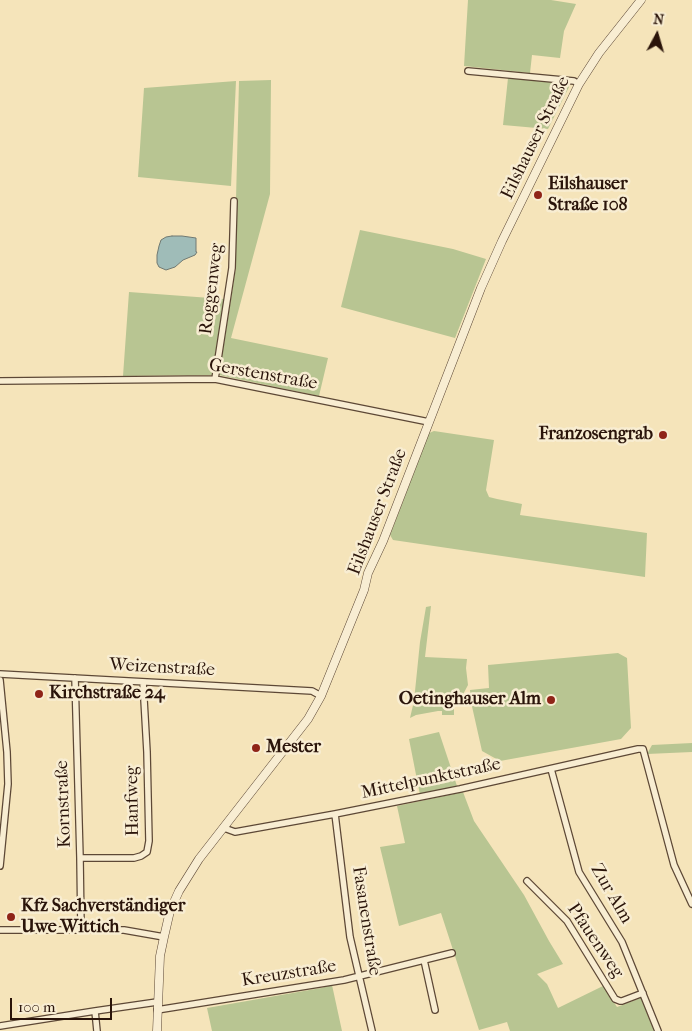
<!DOCTYPE html>
<meta charset="utf-8">
<style>
body{margin:0}
#map{position:relative;width:692px;height:1031px;overflow:hidden;background:#f5e4ba;font-family:"IM FELL French Canon",serif}
canvas{display:block}
.north{position:absolute;left:632px;top:10px;width:50px;height:50px;-webkit-text-stroke:4px #f8edd2;paint-order:stroke;rotate:6deg;font-size:14px;font-weight:700;line-height:20px;text-align:center;color:#2a140a}
.north::after{content:'';display:block;margin:auto;width:18px;height:22px;background:#2a140a;clip-path:polygon(50% 0,100% 100%,50% 72%,0 100%)}
.scale{position:absolute;left:10px;top:998px;width:102px;height:22px;box-sizing:border-box;border:2px solid #2a140a;border-top:0;padding-left:6px;font-size:15px;line-height:18px;white-space:nowrap;color:#2a140a;-webkit-text-stroke:4px #f8edd2;paint-order:stroke}
</style>
<div id="map">
<canvas width="692" height="1031"></canvas>
<div class="north">N</div>
<div class="scale">100 m</div>
</div>
<script>
const context = document.querySelector('canvas').getContext('2d');
context.lineJoin = 'round';
function fill(path, color) {
  context.fillStyle = color;
  context.fill(path, 'evenodd');
}
function poly(rows) {
  const path = new Path2D();
  for (const r of rows) {
    path.moveTo(r[0], r[1]);
    for (let i = 2; i < r.length; i += 2) path.lineTo(r[i], r[i + 1]);
  }
  return path;
}
function trace(path, color, width, dash) {
  context.strokeStyle = color;
  context.lineWidth = width;
  context.lineCap = dash ? 'butt' : 'round';
  context.setLineDash(dash || []);
  context.stroke(path);
}
function write(font, color, halo, rows, align = 'center') {
  context.font = font + ' "IM FELL French Canon",serif';
  context.lineWidth = 5;
  context.setLineDash([]);
  context.textBaseline = 'middle';
  context.strokeStyle = halo;
  context.fillStyle = color;
  for (const [text, x, y, turn = 0] of rows) {
    context.save();
    context.translate(x, y);
    context.rotate((+turn || 0) * Math.PI / 180);
    context.textAlign = isNaN(turn) ? turn : align;
    if (halo) context.strokeText(text, 0, 0);
    context.fillText(text, 0, 0);
    context.restore();
  }
}
fill(poly([
 [468,0,551,0,576,4,564,31,560,58,532,55,530,73,464,66],
 [508,78,566,83,569,87,548,129,503,125],
 [271,80,270,194,231,338,328,358,319,396,219,375,236,267,236,199,239,81],
 [236,81,231,186,138,177,144,88],
 [360,230,453,249,486,259,455,338,341,307],
 [129,292,224,299,212,375,123,376],
 [434,431,494,440,486,490,489,497,497,499,522,504,520,515,647,533,645,577,393,540,390,535,429,433],
 [431,606,425,657,467,659,466,668,468,685,459,702,454,702,454,715,442,715,442,711,438,711,416,715,410,718,414,701,420,642,426,607],
 [618,653,627,658,631,728,621,739,500,761,482,751,471,702,470,690,489,688,488,665],
 [439,732,457,786,420,795,409,739],
 [692,743,692,752,647,754,652,745],
 [463,792,474,821,524,895,549,941,563,964,537,974,547,984,558,1008,603,986,617,1007,641,998,654,1031,510,1031,507,1022,479,1030,441,913,399,926,380,847,405,843,397,806],
 [332,985,342,1031,212,1031,207,1008,321,988]
]), '#b8c592');
const water = poly([
 [172,236,182,236,196,238,196,252,197,252,195,255,183,260,175,267,166,270,159,267,157,263,157,255,159,246,161,240,166,237,172,236]
]);
fill(water, '#9fbcb8');
trace(water, '#707972', 1);
const minor = poly([
 [468,71,574,81,579,84],
 [215,379,232,268,234,201],
 [0,381,215,379,429,422],
 [0,674,312,691,321,696],
 [75,678,80,858,81,929],
 [0,680,7,752,8,784,0,866],
 [551,769,579,872,622,942,658,1031],
 [335,814,350,937,372,1031],
 [224,828,235,832,335,814,460,789,638,749,643,749,674,865,692,904],
 [80,858,134,858,141,856,147,852,149,841,147,752,143,682],
 [527,881,567,921,615,999,620,1001,622,1001,643,993],
 [0,930,124,930,164,937],
 [424,960,435,1010],
 [157,1010,344,980,452,953],
 [95,1011,97,1031],
 [0,1026,95,1011,157,1002]
]);
const tertiary = poly([
 [157,1031,160,956,164,937,170,911,179,891,199,859,308,719,321,696,364,590,368,573,383,541,481,288,502,241,579,84,599,53,641,0]
]);
trace(minor, '#5d4836', 8);
trace(tertiary, '#5d4836', 9);
trace(minor, '#f8edd2', 5.5);
trace(tertiary, '#f8edd2', 8);
for (const [x, y, r, color] of [
 [538,195,5,"#8f2418"],
 [663,435,5,"#8f2418"],
 [39,694,5,"#8f2418"],
 [551,700,5,"#8f2418"],
 [256,748,5,"#8f2418"],
 [11,917,5,"#8f2418"]
]) {
  const dot = new Path2D();
  dot.arc(x, y, r, 0, 2 * Math.PI);
  context.fillStyle = color;
  context.fill(dot);
  trace(dot, '#f8edd2', 2);
}
write('18px', '#2a140a', '#f8edd2', [
 ["Eilshauser Straße",536,138,-64],
 ["Roggenweg",212,289,-83],
 ["Gerstenstraße",263,375,10],
 ["Eilshauser Straße",378,512,-69],
 ["Weizenstraße",162,668,3],
 ["Mittelpunktstraße",431,779,-12],
 ["Hanfweg",133,801,-91],
 ["Kornstraße",64,804,-92],
 ["Zur Alm",611,894,60],
 ["Fasanenstraße",366,921,81],
 ["Pfauenweg",595,941,56],
 ["Kreuzstraße",289,974,-9]
]);
write('bold 18px', '#2a140a', '#f8edd2', [
 ["Eilshauser",548,185],
 ["Straße 108",548,206],
 ["Franzosengrab",653,435,"right"],
 ["Kirchstraße 24",49,694],
 ["Oetinghauser Alm",541,700,"right"],
 ["Mester",266,748],
 ["Kfz Sachverständiger",21,907],
 ["Uwe Wittich",21,928]
], 'left');
</script>
